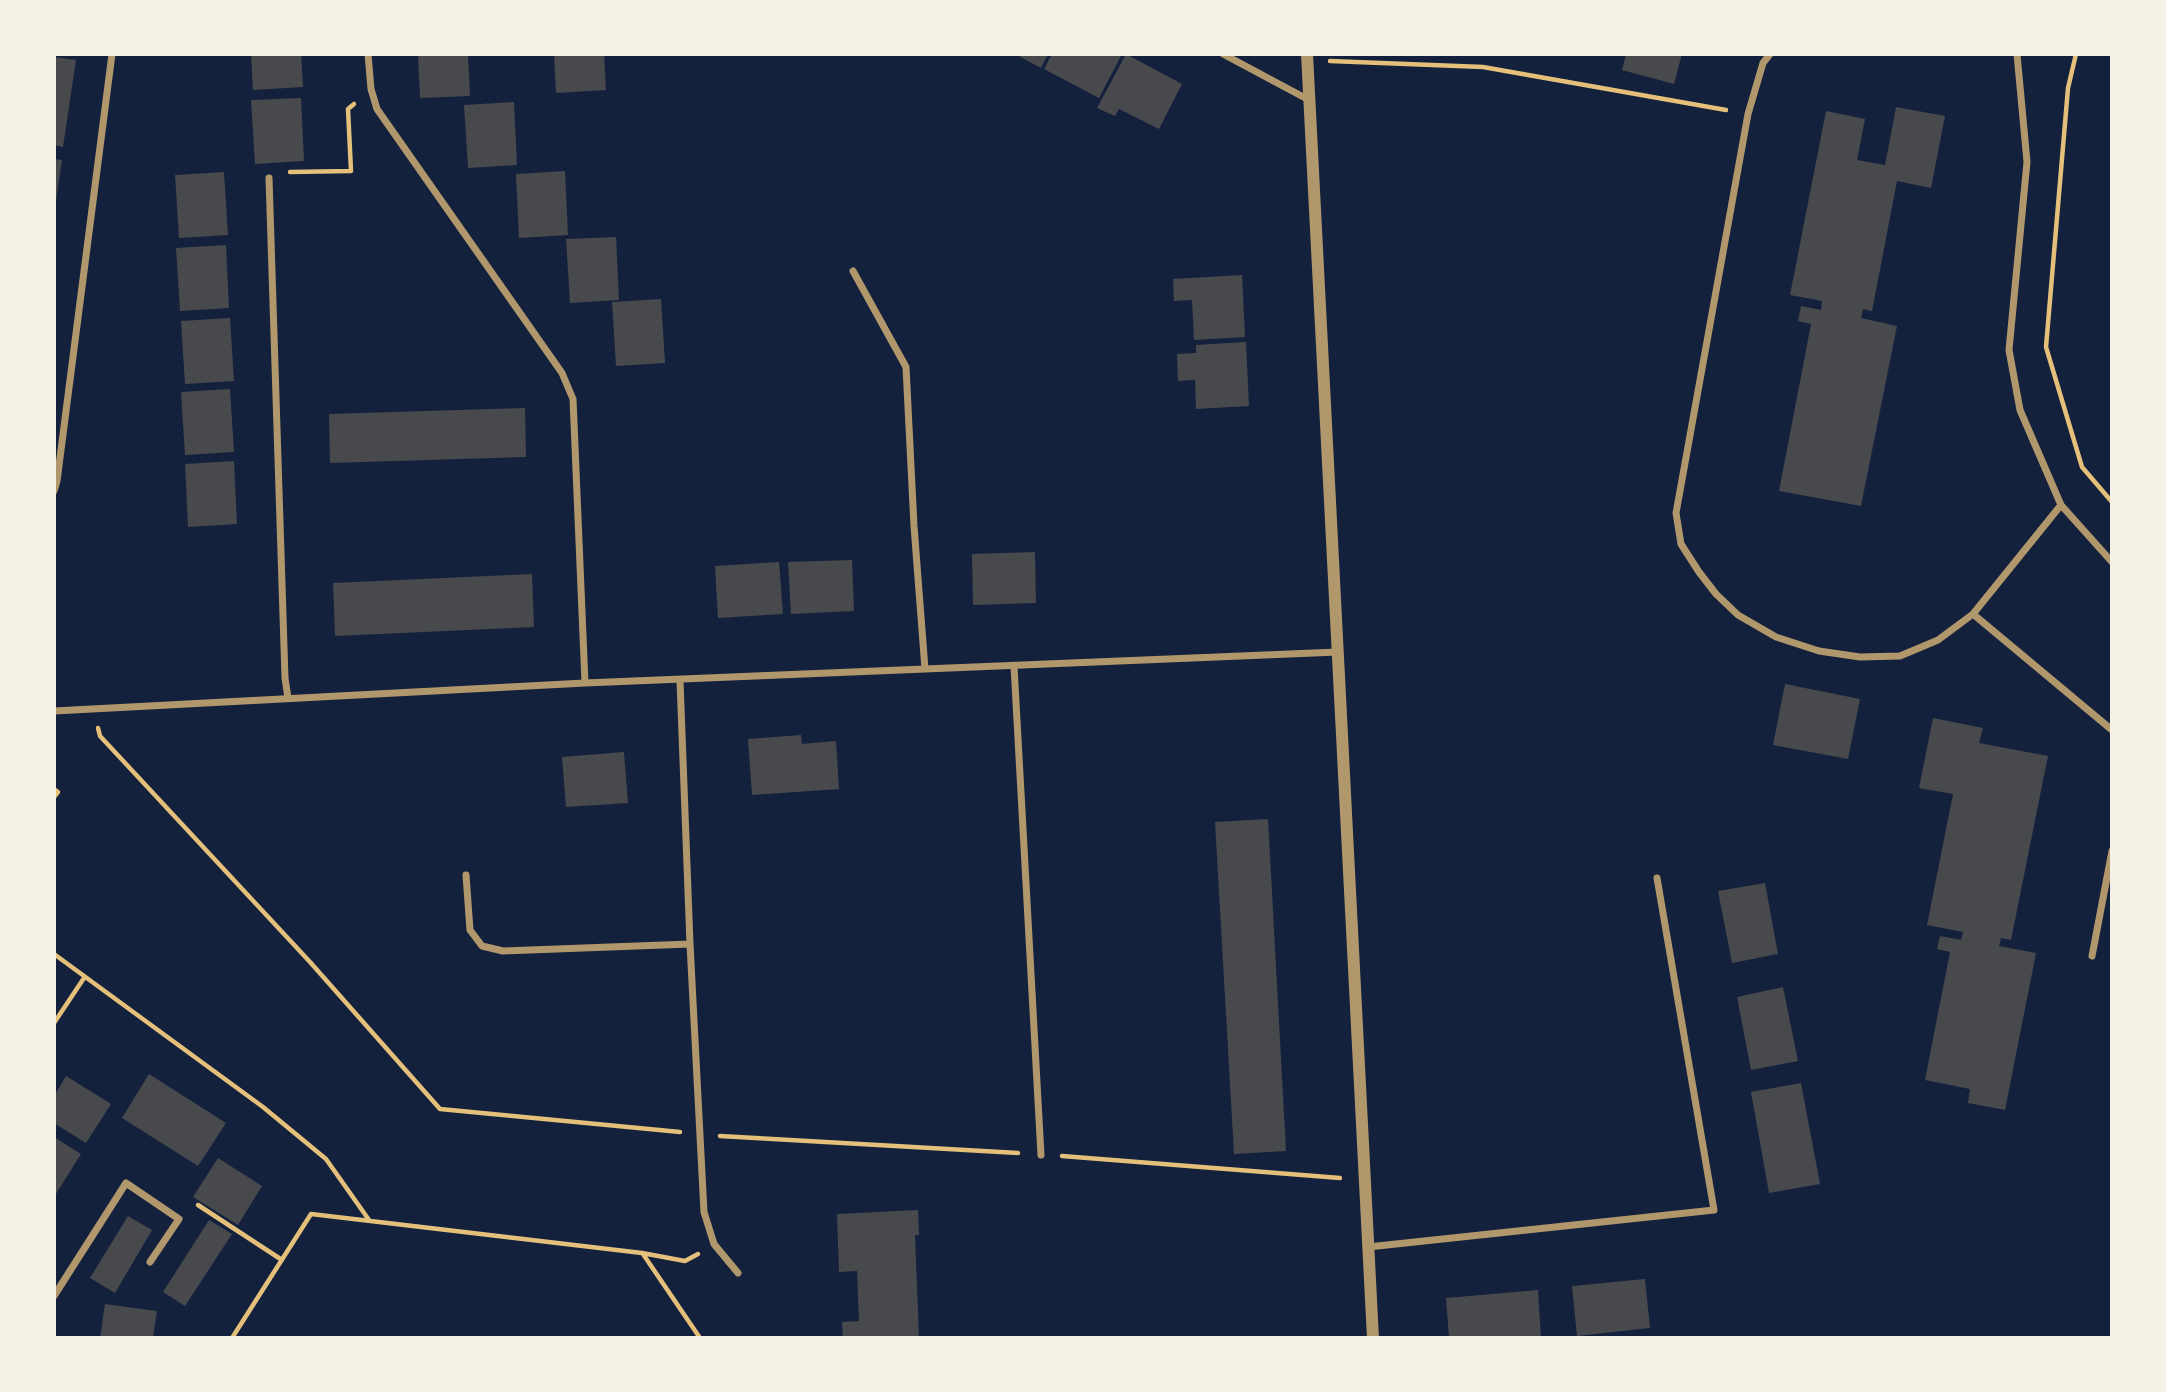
<!DOCTYPE html>
<style>
body{margin:0}
#map{position:relative;width:2166px;height:1392px;overflow:hidden;background:#14213d;font-family:"Roboto Serif",serif}
canvas{display:block}
.frame{position:absolute;inset:0;border:56px solid #f6f1e7;pointer-events:none}
</style>
<div id="map">
<canvas width="2166" height="1392"></canvas>
<div class="frame"></div>
</div>
<script>
const context = document.querySelector('canvas').getContext('2d');
context.lineJoin = 'round';
function fill(path, color) {
  context.fillStyle = color;
  context.fill(path, 'evenodd');
}
function poly(rows) {
  const path = new Path2D();
  for (const r of rows) {
    path.moveTo(r[0], r[1]);
    for (let i = 2; i < r.length; i += 2) path.lineTo(r[i], r[i + 1]);
  }
  return path;
}
function trace(path, color, width, dash) {
  context.strokeStyle = color;
  context.lineWidth = width;
  context.lineCap = dash ? 'butt' : 'round';
  context.setLineDash(dash || []);
  context.stroke(path);
}
fill(poly([
 [251,54,301,54,303,87,253,90],
 [418,54,468,54,470,96,420,98],
 [554,54,604,54,606,90,556,93],
 [1015,54,1048,54,1041,68],
 [1052,54,1122,54,1099,98,1044,69],
 [1126,54,1182,84,1159,129,1119,109,1115,116,1097,108],
 [1626,54,1682,54,1674,84,1622,70],
 [54,57,76,60,63,147,54,145],
 [301,98,304,161,255,164,251,100],
 [514,102,517,165,468,168,464,105],
 [1896,107,1945,116,1931,188,1897,181,1872,311,1863,309,1861,318,1897,326,1861,506,1779,491,1811,324,1798,321,1801,306,1821,310,1822,301,1790,295,1826,111,1865,119,1857,160,1885,165],
 [54,159,62,160,56,201,54,201],
 [565,171,568,235,519,238,516,174],
 [224,172,228,235,179,238,175,175],
 [616,237,619,300,570,303,566,239],
 [226,245,229,308,180,311,176,248],
 [1242,275,1245,337,1194,340,1192,300,1174,301,1173,279],
 [661,299,665,363,616,366,612,302],
 [230,318,234,381,185,384,181,321],
 [1246,342,1249,406,1196,409,1195,380,1178,381,1177,354,1196,353,1196,345],
 [230,389,234,452,185,455,181,392],
 [525,408,526,457,330,463,329,414],
 [234,461,237,524,188,527,185,464],
 [1035,552,1036,603,973,605,972,554],
 [852,560,854,611,791,614,788,562],
 [779,562,783,614,718,618,715,566],
 [532,574,534,627,335,636,333,583],
 [1785,684,1860,699,1848,759,1773,745],
 [1933,718,1983,728,1979,743,2048,756,2011,940,2001,938,1999,946,2036,953,2005,1110,1968,1103,1970,1089,1925,1080,1950,952,1937,949,1940,936,1961,940,1963,932,1927,925,1953,794,1919,788],
 [801,735,802,744,836,741,839,789,752,795,748,739],
 [624,752,628,803,566,807,562,757],
 [1268,819,1286,1151,1234,1154,1215,822],
 [1765,883,1778,954,1732,963,1718,891],
 [1783,987,1798,1061,1751,1070,1737,997],
 [149,1074,226,1123,198,1166,122,1118],
 [66,1076,111,1104,86,1143,54,1123,54,1096],
 [1801,1083,1820,1184,1769,1193,1751,1092],
 [54,1137,81,1154,54,1197],
 [218,1158,262,1186,238,1225,193,1197],
 [918,1210,919,1235,915,1235,919,1338,843,1338,842,1322,859,1321,857,1271,839,1272,837,1214],
 [128,1216,152,1230,115,1293,90,1278],
 [209,1220,232,1234,185,1306,163,1292],
 [1645,1279,1650,1328,1577,1336,1572,1286],
 [1538,1290,1541,1338,1449,1338,1446,1298],
 [105,1304,157,1311,153,1338,100,1338]
]), '#48494c');
trace(poly([
 [2076,54,2068,88,2046,347,2082,467,2112,502],
 [1330,61,1483,67,1726,110],
 [290,172,351,171,348,109,354,104],
 [98,728,100,736,310,962,440,1109,680,1132],
 [54,789,58,792,54,797],
 [54,954,263,1107,326,1159,369,1220],
 [54,1023,84,978],
 [720,1136,1018,1153],
 [1062,1156,1340,1178],
 [198,1205,282,1260],
 [643,1254,700,1338],
 [232,1338,311,1214,642,1253,685,1261,698,1254]
]), '#e5c07b', 4.5);
trace(poly([
 [368,54,371,89,377,109,562,373,573,399,585,683],
 [1223,54,1309,100],
 [1770,54,1763,63,1748,114,1676,513,1681,544,1699,572,1716,594,1738,615,1776,637,1819,651,1860,657,1900,656,1938,640,1973,614,2061,505],
 [2017,54,2027,162,2009,350,2020,410,2061,505,2112,562],
 [269,178,285,678,288,698],
 [853,271,906,367,914,526,925,669],
 [54,491,57,481,112,54],
 [1973,614,2112,730],
 [1014,666,1041,1155],
 [680,681,690,944,704,1212,714,1244,738,1273],
 [54,711,585,683,1338,652],
 [466,875,470,930,482,946,503,951,690,944],
 [2092,956,2112,851],
 [1368,1247,1714,1210,1657,878],
 [54,1296,126,1183,179,1219,150,1262]
]), '#b1986c', 7);
trace(poly([
 [1307,54,1373,1338]
]), '#b1986c', 12);
</script>
